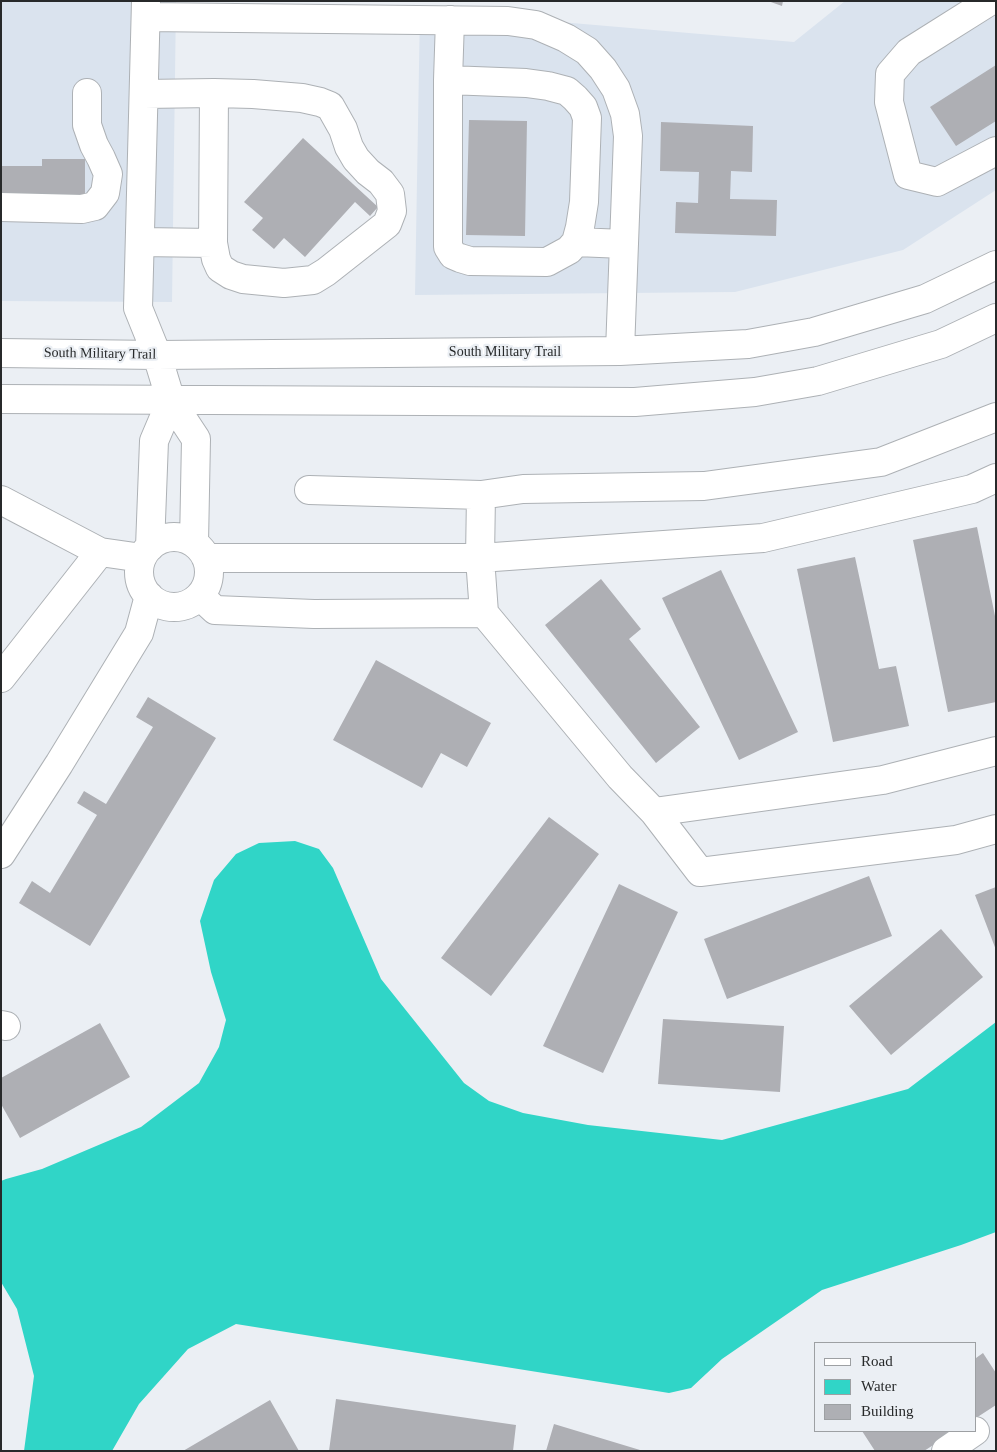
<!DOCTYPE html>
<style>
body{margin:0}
#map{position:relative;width:997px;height:1452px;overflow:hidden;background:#ebeff4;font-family:Georgia,serif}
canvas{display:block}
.frame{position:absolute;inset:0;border:2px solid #27292a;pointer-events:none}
.legend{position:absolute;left:814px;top:1342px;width:162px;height:90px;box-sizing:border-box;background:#ebeff4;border:1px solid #9da0a3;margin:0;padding:6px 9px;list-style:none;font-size:15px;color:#27292a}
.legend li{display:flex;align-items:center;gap:10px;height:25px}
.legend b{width:25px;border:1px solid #9da0a3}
</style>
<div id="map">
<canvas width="997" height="1452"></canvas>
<div class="frame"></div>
<ul class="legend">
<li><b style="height:6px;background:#fff"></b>Road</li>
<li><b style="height:14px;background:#30d5c7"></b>Water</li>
<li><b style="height:14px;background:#aeafb4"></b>Building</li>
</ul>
</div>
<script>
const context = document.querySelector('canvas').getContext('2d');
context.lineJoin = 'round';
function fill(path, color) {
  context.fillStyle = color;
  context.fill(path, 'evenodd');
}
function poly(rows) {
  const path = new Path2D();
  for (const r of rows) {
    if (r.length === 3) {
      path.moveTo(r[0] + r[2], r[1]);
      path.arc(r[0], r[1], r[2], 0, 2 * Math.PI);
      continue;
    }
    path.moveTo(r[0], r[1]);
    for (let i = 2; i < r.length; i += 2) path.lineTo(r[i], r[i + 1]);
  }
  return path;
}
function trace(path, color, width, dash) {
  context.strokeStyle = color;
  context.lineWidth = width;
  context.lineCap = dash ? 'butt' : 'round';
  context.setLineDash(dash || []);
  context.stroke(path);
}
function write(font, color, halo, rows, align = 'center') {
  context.font = font + ' Georgia,serif';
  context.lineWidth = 4.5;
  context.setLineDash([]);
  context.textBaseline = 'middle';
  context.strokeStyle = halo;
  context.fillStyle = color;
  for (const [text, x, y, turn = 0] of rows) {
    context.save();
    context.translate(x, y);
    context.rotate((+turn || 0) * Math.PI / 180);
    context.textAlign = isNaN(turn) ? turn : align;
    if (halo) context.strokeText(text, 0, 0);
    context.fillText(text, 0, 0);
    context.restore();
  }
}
fill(poly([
 [1,1,176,1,172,302,1,301],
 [845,1,996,1,996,190,903,250,735,292,415,295,420,10,794,42]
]), '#dae3ee');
fill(poly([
 [295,841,319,849,333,868,381,979,464,1083,489,1101,523,1113,588,1125,722,1140,908,1089,996,1022,996,1232,961,1245,822,1290,722,1359,691,1388,669,1393,236,1324,188,1349,139,1404,112,1451,24,1451,34,1376,17,1309,1,1282,1,1181,6,1179,42,1169,141,1127,199,1083,219,1047,226,1020,211,972,200,921,214,880,236,854,259,843]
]), '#30d5c7');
fill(poly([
 [768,1,783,1,782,6],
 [996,65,996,121,956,146,930,107],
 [469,120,527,121,525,236,466,235],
 [661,122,753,126,752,172,731,171,730,199,777,200,776,236,675,233,676,202,698,203,699,172,660,171],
 [303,138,378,207,370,216,355,202,305,257,284,238,274,249,252,230,263,218,244,202],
 [42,159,85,159,85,199,31,199,31,194,1,194,1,166,42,166],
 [977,527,996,621,996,702,948,712,913,540],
 [855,557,879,669,896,666,909,726,833,742,797,569],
 [721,570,798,732,739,760,662,598],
 [601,579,641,629,629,639,700,727,656,763,545,625],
 [376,660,491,723,467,767,441,753,422,788,333,740],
 [148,697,216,738,90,946,19,903,32,881,50,893,97,815,77,803,84,791,106,804,153,727,136,717],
 [549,817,599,854,491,996,441,958],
 [869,876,892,936,727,999,704,939],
 [619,884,678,912,603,1073,543,1046],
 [996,887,996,950,975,895],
 [941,929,983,977,891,1055,849,1006],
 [663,1019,784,1026,780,1092,658,1084],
 [100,1023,130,1077,20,1138,1,1104,1,1078],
 [983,1353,996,1373,996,1405,976,1418,976,1358],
 [336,1399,516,1425,513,1451,329,1451],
 [270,1400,299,1451,183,1451],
 [554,1424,640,1450,640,1451,546,1451],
 [862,1431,955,1431,924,1451,875,1451]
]), '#aeafb4');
const minor = poly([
 [146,1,138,308,157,355,171,401,196,439,194,543],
 [990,1,909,52,890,74,889,102,908,175,937,182,996,151],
 [146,17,508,21,536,25,566,38,587,51,603,69,616,89,625,114,628,136,620,351],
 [448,80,526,83,548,86,567,91,575,98,583,107,587,118,584,202,580,227,576,242,569,250,547,262,470,261,460,258,453,255,448,247,448,80,450,20],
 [144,94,214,93,213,243],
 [1,207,82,209,95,206,105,193,108,174,101,158,94,145,87,125,87,93],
 [140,242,213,243,216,259,220,268,231,275,243,279,284,283,313,280,326,272,387,224,392,211,390,194,381,182,368,172,356,159,349,147,343,129,330,106,320,102,302,98,253,94,214,93],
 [576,242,624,244],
 [1,353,157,355,620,351,748,344,814,332,925,299,996,265],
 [1,399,635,402,755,392,818,381,941,344,996,318],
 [309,490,481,495],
 [1,500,100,552,142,558],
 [174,572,35],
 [150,547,154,441,171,401],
 [206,558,480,558,481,495,523,489,704,486,881,462,996,417],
 [200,596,215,610,314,614,484,613,620,777,654,812,883,780,996,751],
 [484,613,480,558,763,538,972,489,996,478],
 [1,678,100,552],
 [654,812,700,872,956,840,996,829],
 [1,854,59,764,139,633,149,596],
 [1,1025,6,1026],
 [946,1451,975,1431]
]);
trace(minor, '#adb1b5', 30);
trace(minor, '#fff', 28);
write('14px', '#27292a', '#ebeff4', [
 ["South Military Trail",505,352],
 ["South Military Trail",100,354,1]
]);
</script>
